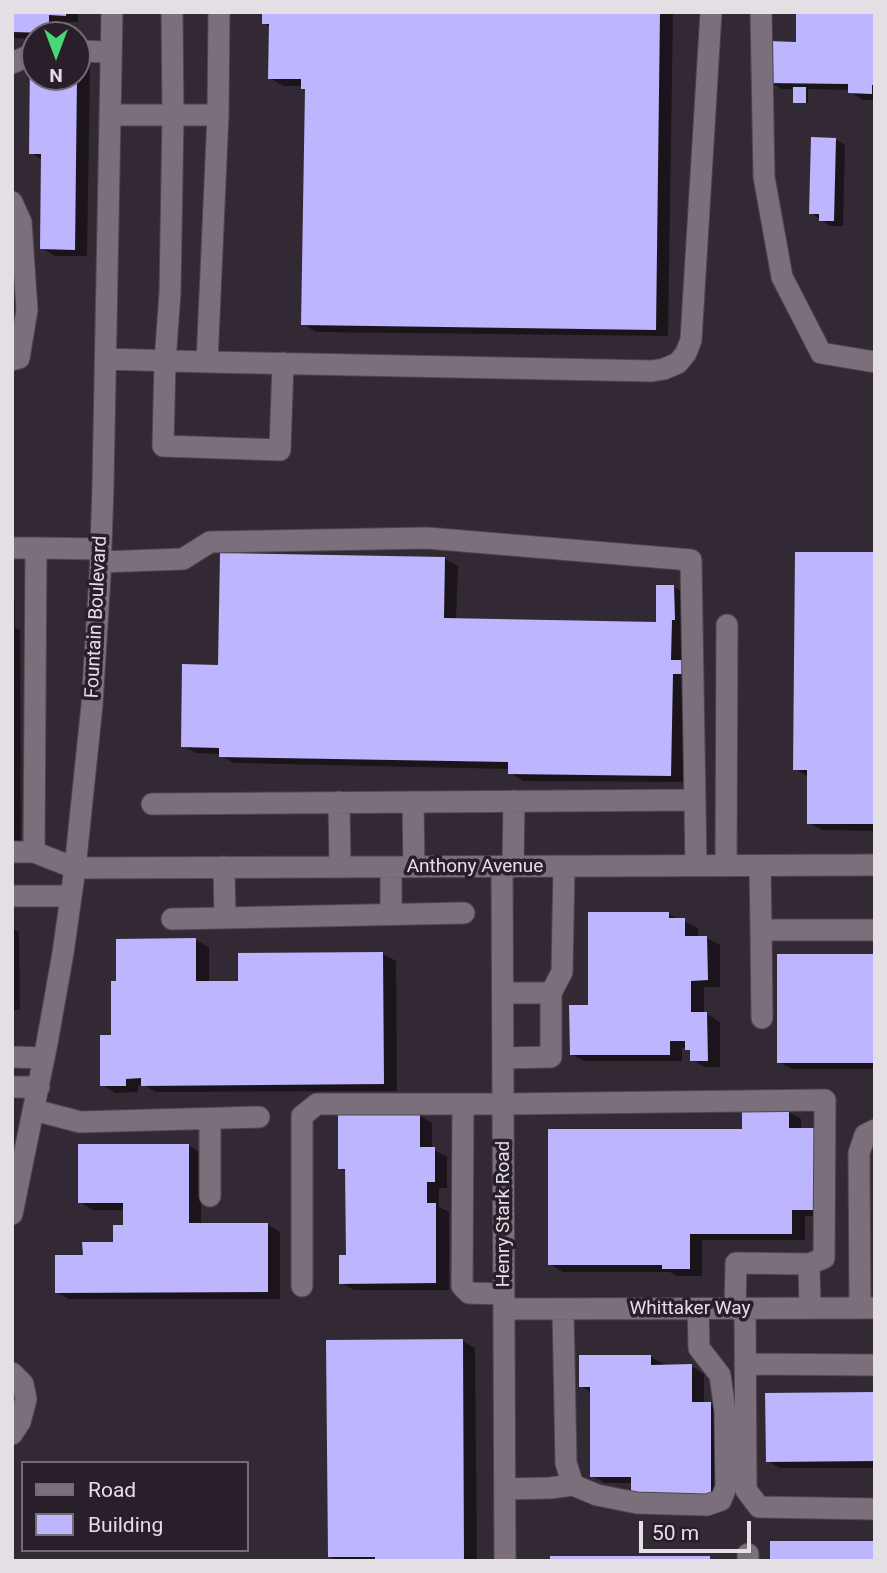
<!DOCTYPE html>
<style>
body{margin:0}
#map{position:relative;width:887px;height:1573px;overflow:hidden;background:#332934;font-family:Roboto,sans-serif}
canvas{display:block}
.frame{position:absolute;inset:0;border:14px solid #e4dee5;pointer-events:none}
.legend{position:absolute;left:21px;top:1461px;width:228px;height:91px;box-sizing:border-box;background:#291f2a;border:2px solid #746b75;margin:0;padding:9px 12px;list-style:none;font-size:21px;color:#e4dee5}
.legend li{display:flex;align-items:center;gap:14px;height:35px}
.legend b{width:35px;border:2px solid #746b75}
.north{position:absolute;left:21px;top:21px;width:70px;height:70px;box-sizing:border-box;background:#291f2a;border:2px solid #746b75;border-radius:50%;rotate:180deg;font-size:19px;font-weight:700;line-height:28px;text-align:center;color:#e4dee5}
.north::after{content:'';display:block;margin:auto;width:24px;height:32px;background:#49d778;clip-path:polygon(50% 0,100% 100%,50% 72%,0 100%)}
.scale{position:absolute;left:639px;top:1521px;width:112px;height:32px;box-sizing:border-box;border:4px solid #e4dee5;border-top:0;padding-left:9px;font-size:21px;line-height:24px;white-space:nowrap;color:#e4dee5;-webkit-text-stroke:5px #291f2a;paint-order:stroke}
</style>
<div id="map">
<canvas width="887" height="1573"></canvas>
<div class="frame"></div>
<ul class="legend">
<li><b style="height:9px;background:#7b6f7c"></b>Road</li>
<li><b style="height:19px;background:#bdb5fe"></b>Building</li>
</ul>
<div class="north">N</div>
<div class="scale">50 m</div>
</div>
<script>
const context = document.querySelector('canvas').getContext('2d');
context.lineJoin = 'round';
function fill(path, color) {
  context.fillStyle = color;
  context.fill(path, 'evenodd');
}
function poly(rows) {
  const path = new Path2D();
  for (const r of rows) {
    path.moveTo(r[0], r[1]);
    for (let i = 2; i < r.length; i += 2) path.lineTo(r[i], r[i + 1]);
  }
  return path;
}
function trace(path, color, width, dash) {
  context.strokeStyle = color;
  context.lineWidth = width;
  context.lineCap = dash ? 'butt' : 'round';
  context.setLineDash(dash || []);
  context.stroke(path);
}
function write(font, color, halo, rows, align = 'center') {
  context.font = font + ' Roboto,sans-serif';
  context.lineWidth = 7;
  context.setLineDash([]);
  context.textBaseline = 'middle';
  context.strokeStyle = halo;
  context.fillStyle = color;
  for (const [text, x, y, turn = 0] of rows) {
    context.save();
    context.translate(x, y);
    context.rotate((+turn || 0) * Math.PI / 180);
    context.textAlign = isNaN(turn) ? turn : align;
    if (halo) context.strokeText(text, 0, 0);
    context.fillText(text, 0, 0);
    context.restore();
  }
}
fill(poly([
 [12,12,78,12,78,22,62,22,61,35,35,35,35,39,12,38],
 [264,12,673,12,668,336,316,332,303,324,306,90,303,86,283,86,270,78,270,27,264,23],
 [875,12,875,100,863,100,850,92,850,90,808,89,808,103,797,103,795,102,795,89,782,89,770,82,797,43],
 [77,61,90,68,87,256,55,256,42,248,43,160,31,153,35,77,77,77],
 [835,139,845,145,843,226,830,226,811,213],
 [875,554,875,831,822,830,809,823,809,777,795,769],
 [445,559,458,566,456,620,657,624,674,587,687,594,683,782,523,781,510,773,510,769,234,763,221,756,221,754,196,753,183,746,220,666],
 [12,599,15,600,15,628,20,630,21,841,12,842],
 [668,914,698,928,698,938,707,938,720,945,720,987,704,987,704,1014,707,1014,720,1022,720,1067,705,1067,692,1060,692,1052,686,1048,682,1048,682,1061,584,1061,571,1054,590,1007],
 [12,928,19,932,20,1010,12,1010],
 [196,940,209,947,209,983,240,982,383,954,396,961,397,1091,156,1092,143,1085,138,1085,138,1092,115,1093,102,1085,113,1037],
 [875,955,875,1069,792,1069,779,1062],
 [788,1112,801,1119,801,1130,832,1216,805,1216,805,1240,702,1240,702,1276,676,1276,670,1272,563,1272,550,1264,744,1131],
 [419,1115,432,1123,432,1149,447,1157,447,1188,439,1188,439,1207,449,1212,449,1290,354,1290,341,1283,347,1256,347,1173,340,1168],
 [188,1145,201,1153,201,1224,267,1224,280,1232,280,1299,69,1299,56,1292,84,1256,114,1244,125,1226,125,1210,93,1210,80,1202],
 [462,1341,475,1348,477,1561,337,1561,330,1556],
 [651,1357,664,1364,664,1366,691,1366,704,1374,704,1404,710,1404,723,1411,724,1503,632,1483,605,1483,592,1476,592,1393,581,1386],
 [875,1394,875,1468,780,1468,767,1461]
]), '#0007');
fill(poly([
 [12,12,66,12,66,16,49,15,49,33,12,32],
 [262,12,660,12,656,330,301,325,305,89,301,89,301,79,268,79,269,24,262,24],
 [796,12,875,12,875,85,872,85,872,94,848,93,848,84,768,83,768,41,796,42],
 [30,58,35,58,35,77,77,77,75,250,40,249,41,154,29,154],
 [793,87,806,87,806,103,793,103],
 [811,137,836,138,834,221,819,221,819,214,809,214],
 [795,552,875,552,875,824,807,824,807,770,793,770],
 [220,553,445,557,444,618,656,622,656,585,674,585,675,620,672,620,671,660,684,660,684,674,673,674,671,776,508,774,508,762,219,757,219,748,181,747,182,664,218,665],
 [588,912,669,912,669,918,685,918,685,936,707,936,708,980,691,981,691,1012,707,1012,708,1061,690,1061,690,1050,685,1050,685,1041,670,1041,670,1055,570,1055,569,1005,588,1005],
 [196,938,196,981,238,981,238,953,383,952,384,1084,141,1086,141,1078,126,1079,126,1086,100,1086,100,1035,111,1035,111,981,116,981,116,939],
 [777,954,875,954,875,1063,777,1063],
 [742,1110,789,1110,789,1128,819,1128,819,1210,792,1210,792,1234,690,1234,690,1269,662,1269,662,1265,548,1265,548,1129,742,1129],
 [338,1114,420,1114,420,1147,435,1147,435,1182,427,1182,427,1203,436,1203,436,1283,339,1284,339,1255,346,1255,345,1169,338,1169],
 [78,1144,189,1144,189,1223,268,1223,268,1292,55,1293,55,1255,83,1255,82,1242,113,1242,113,1225,123,1225,123,1203,78,1203],
 [463,1339,464,1561,459,1561,459,1559,453,1559,453,1561,375,1561,375,1557,328,1557,326,1340],
 [579,1355,651,1355,651,1365,692,1364,692,1402,711,1402,711,1497,631,1497,631,1477,590,1477,590,1387,579,1387],
 [875,1392,875,1461,766,1462,765,1393],
 [770,1541,875,1541,875,1561,770,1561],
 [550,1556,710,1556,710,1561,550,1561]
]), '#bdb5fe');
const minor = poly([
 [172,12,173,115,170,293,165,361,163,446,280,450,283,363],
 [761,12,764,177,782,277,821,353,875,362],
 [77,51,111,52],
 [12,63,35,53],
 [110,115,218,115,219,12],
 [12,202,21,222,27,310,19,358,12,360],
 [106,359,207,362,218,115],
 [207,362,652,371,664,369,678,363,686,353,691,340,711,12],
 [12,548,36,548],
 [101,549,36,548,34,852,75,868,875,865],
 [101,562,183,559,210,542,427,538,691,560,696,866],
 [339,802,340,867],
 [413,802,414,867],
 [152,804,695,800],
 [12,852,34,852],
 [726,866,727,625],
 [760,866,761,930,875,930],
 [224,867,225,918],
 [391,867,391,914],
 [502,867,505,1561],
 [513,867,514,801],
 [12,896,71,896],
 [172,919,464,913],
 [761,930,762,1018],
 [503,993,551,993,562,972,564,867],
 [12,1057,44,1058],
 [503,1058,551,1057,551,993],
 [12,1087,39,1087],
 [463,1104,462,1286,469,1293,504,1294],
 [34,1110,80,1122,259,1117],
 [210,1119,210,1196],
 [12,1214,47,1043,63,953,75,868,92,705,100,576,103,486,112,12],
 [809,1264,810,1308],
 [302,1286,302,1116,317,1104,503,1104,825,1100,824,1258,809,1264,736,1263,735,1309],
 [860,1308,859,1153,865,1135,875,1130],
 [504,1309,875,1308],
 [563,1309,566,1463,573,1485,597,1495,637,1503,707,1505,721,1500,726,1487,725,1411,720,1375,699,1348,698,1309],
 [745,1309,746,1490,759,1507,875,1509],
 [745,1364,875,1365],
 [12,1373,23,1384,26,1399,20,1422,12,1434],
 [505,1489,550,1488,573,1485],
 [748,1554,748,1561]
]);
trace(minor, '#4f4650', 23);
trace(minor, '#7b6f7c', 21);
write('19px', '#e4dee5', '#291f2a', [
 ["Fountain Boulevard",97,617,-87],
 ["Anthony Avenue",475,867],
 ["Henry Stark Road",504,1214,-90],
 ["Whittaker Way",690,1309]
]);
</script>
